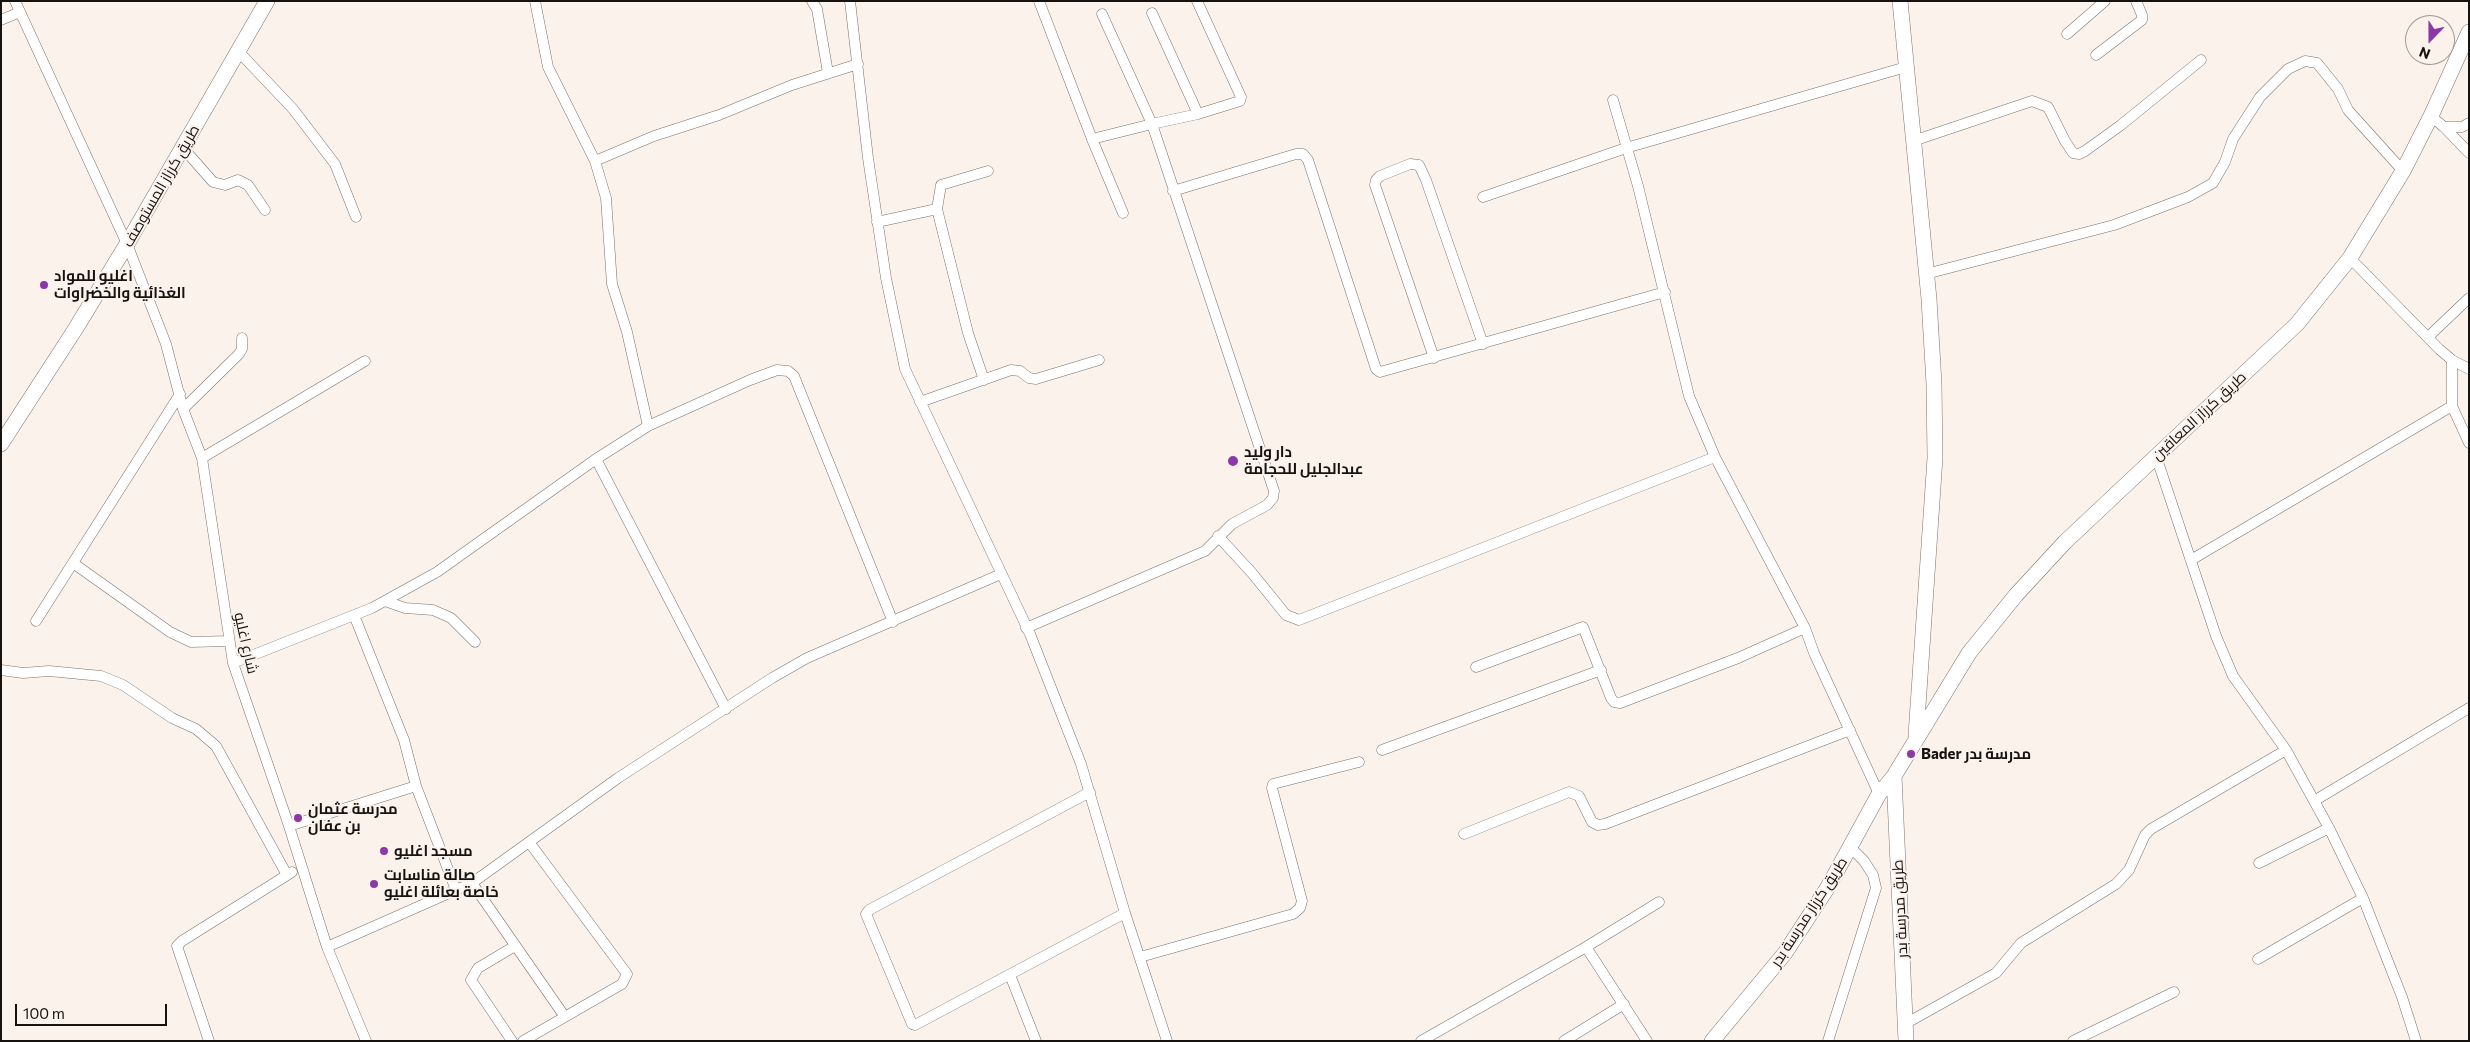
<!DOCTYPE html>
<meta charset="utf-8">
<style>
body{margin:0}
#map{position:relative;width:2470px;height:1042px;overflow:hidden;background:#fbf2ec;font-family:Commissioner,sans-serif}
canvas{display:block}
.frame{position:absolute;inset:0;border:2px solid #151210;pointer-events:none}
.north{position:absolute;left:2405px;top:15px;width:50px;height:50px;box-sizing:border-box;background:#fbf2ec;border:1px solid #9f9894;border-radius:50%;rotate:202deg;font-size:14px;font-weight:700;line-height:20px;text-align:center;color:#151210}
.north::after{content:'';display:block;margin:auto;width:18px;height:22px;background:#8c39a8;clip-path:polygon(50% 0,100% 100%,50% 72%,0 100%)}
.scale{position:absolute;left:15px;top:1004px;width:152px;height:22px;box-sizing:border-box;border:2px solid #151210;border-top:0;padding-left:6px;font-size:15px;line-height:18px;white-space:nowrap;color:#151210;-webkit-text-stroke:4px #fbf2ec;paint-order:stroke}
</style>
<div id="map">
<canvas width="2470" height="1042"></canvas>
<div class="frame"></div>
<div class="north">N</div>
<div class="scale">100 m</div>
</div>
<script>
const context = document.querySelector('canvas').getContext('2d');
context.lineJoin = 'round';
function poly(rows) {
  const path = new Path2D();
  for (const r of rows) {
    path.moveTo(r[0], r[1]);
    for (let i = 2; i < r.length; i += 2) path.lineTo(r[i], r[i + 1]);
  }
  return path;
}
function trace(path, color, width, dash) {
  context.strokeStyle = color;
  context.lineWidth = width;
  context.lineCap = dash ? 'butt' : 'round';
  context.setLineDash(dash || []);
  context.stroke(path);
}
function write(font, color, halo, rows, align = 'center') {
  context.font = font + ' Commissioner,Cairo,sans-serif';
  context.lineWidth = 4;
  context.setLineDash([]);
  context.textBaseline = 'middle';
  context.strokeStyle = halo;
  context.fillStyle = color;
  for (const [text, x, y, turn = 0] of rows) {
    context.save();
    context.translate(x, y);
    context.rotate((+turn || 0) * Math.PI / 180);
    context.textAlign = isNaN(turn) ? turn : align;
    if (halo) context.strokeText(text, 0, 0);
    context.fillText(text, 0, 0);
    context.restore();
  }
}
const street = poly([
 [15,1,127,244,166,344,183,409,202,458,233,663,289,826,327,947,366,1041],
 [812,1,817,9,828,73],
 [850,1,868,158,886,278,905,369,1030,634,1081,764,1125,913,1167,1041],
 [1039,1,1092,139,1123,213],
 [1152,13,1198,114],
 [1102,14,1152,124,1198,114,1240,101,1241,97,1197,1],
 [1,20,20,12],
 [2067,34,2105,1],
 [238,51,293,109,335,164,356,217],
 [2096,55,2142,20,2142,15,2136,1],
 [1613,100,1638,186,1689,396,1715,457,1805,628,1814,653,1879,794],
 [2431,116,2444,127,2462,127,2469,123],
 [2444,127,2469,153],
 [1913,141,2032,101,2048,107,2065,141,2073,153,2079,154,2085,151,2121,125,2201,60],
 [184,149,213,182,225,185,238,180,248,185,265,210],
 [595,161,654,136,719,115,792,85,858,64],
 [1173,191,1296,154,1303,154,1308,160,1376,369,1380,372,1665,292],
 [1483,197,1626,148,1906,67],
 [937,209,968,333,984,380],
 [877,222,937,209,941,185,988,171],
 [2350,258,2439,349,2452,360,2469,369],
 [1926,274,2114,225,2188,197,2213,183,2225,162,2233,139,2260,97,2288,69,2305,61,2317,63,2338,89,2348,110,2403,171],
 [2428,337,2469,298],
 [1434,358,1375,185,1376,180,1380,176,1410,164,1419,165,1426,180,1483,344],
 [2452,360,2452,406,2469,443],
 [920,402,1011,370,1020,371,1029,378,1036,379,1099,360],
 [183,409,239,354,242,349,242,338],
 [648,426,750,380,777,370,788,371,794,376,893,622],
 [2156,456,2216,636,2233,676,2286,750,2329,828,2363,898,2402,997,2416,1041],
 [202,458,365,361],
 [596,459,726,709],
 [1218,536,1252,573,1286,615,1299,620,1715,457],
 [2191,560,2452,406],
 [73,563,170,632,191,642,229,641],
 [385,601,405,608,433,610,451,618,475,642],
 [354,615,404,740,416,786,456,890],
 [36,621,180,394],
 [1026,628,1205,551,1232,524,1267,505,1273,498,1274,491,1152,124,1092,139],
 [233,663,372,608,437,572,596,459,648,426,627,332,612,284,606,198,595,161,548,67,535,1],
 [1476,667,1583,627,1611,698,1614,702,1620,703,1738,658,1805,628],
 [1,670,23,673,49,671,101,676,123,685,172,718,196,729,216,746,287,875],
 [1382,750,1601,670],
 [1090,792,869,910,866,914,912,1024,915,1025,1125,913],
 [2314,801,2469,708],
 [289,826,416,786],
 [1464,834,1569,792,1579,796,1592,822,1598,825,1605,824,1850,730],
 [2259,863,2329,828],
 [472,883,565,1017],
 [327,947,472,883,618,778,772,678,807,658,1001,574],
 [1586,947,1647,1041],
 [1140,957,1293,914,1300,908,1302,901,1272,788,1273,784,1359,762],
 [2258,959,2363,898],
 [1010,975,1036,1041],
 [1905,1024,1996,973,2021,943,2116,884,2129,870,2145,835,2151,829,2286,750],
 [209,1041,177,946,182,941,292,872],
 [512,1041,471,980,478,968,515,946],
 [523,1041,622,984,627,974,529,842],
 [1421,1041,1586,947,1659,902],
 [1564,1041,1624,1004],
 [1828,1041,1876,888,1873,875,1864,861,1851,848],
 [2073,1041,2174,992]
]);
const secondary = poly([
 [1900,1,1929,299,1934,384,1935,458,1916,735],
 [1,444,76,328,127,244,267,1],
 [1894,776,1906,1041],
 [1712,1041,1785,953,1828,887,1879,794,1894,776,1969,653,2016,595,2065,542,2297,324,2350,258,2403,171,2431,116,2469,32]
]);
trace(street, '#7a726d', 11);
trace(secondary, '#7a726d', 16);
trace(street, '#fff', 10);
trace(secondary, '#fff', 15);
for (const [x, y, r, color] of [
 [44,285,5,"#8c39a8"],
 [1233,461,6,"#8c39a8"],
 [1911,754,5,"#8c39a8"],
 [298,818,5,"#8c39a8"],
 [384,851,5,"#8c39a8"],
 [374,884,5,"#8c39a8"]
]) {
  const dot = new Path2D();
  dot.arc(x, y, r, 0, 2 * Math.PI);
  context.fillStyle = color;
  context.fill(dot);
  trace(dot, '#fbf2ec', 2);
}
write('15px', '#151210', '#fbf2ec', [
 ["طريق كرزاز المستوصف",161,186,-60],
 ["طريق كرزاز المعاقين",2199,416,-43],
 ["شارع اغليو",246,643,77],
 ["طريق مدرسة بدر",1900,909,-93],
 ["طريق كرزاز مدرسة بدر",1809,912,-57]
]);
write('bold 15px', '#151210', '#fbf2ec', [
 ["اغليو للمواد",54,276],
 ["الغذائية والخضراوات",54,293],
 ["دار وليد",1244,452],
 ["عبدالجليل للحجامة",1244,469],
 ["Bader مدرسة بدر",1921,754],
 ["مدرسة عثمان",308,809],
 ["بن عفان",308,826],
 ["مسجد اغليو",394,851],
 ["صالة مناسابت",384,875],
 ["خاصة بعائلة اغليو",384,892]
], 'left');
</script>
